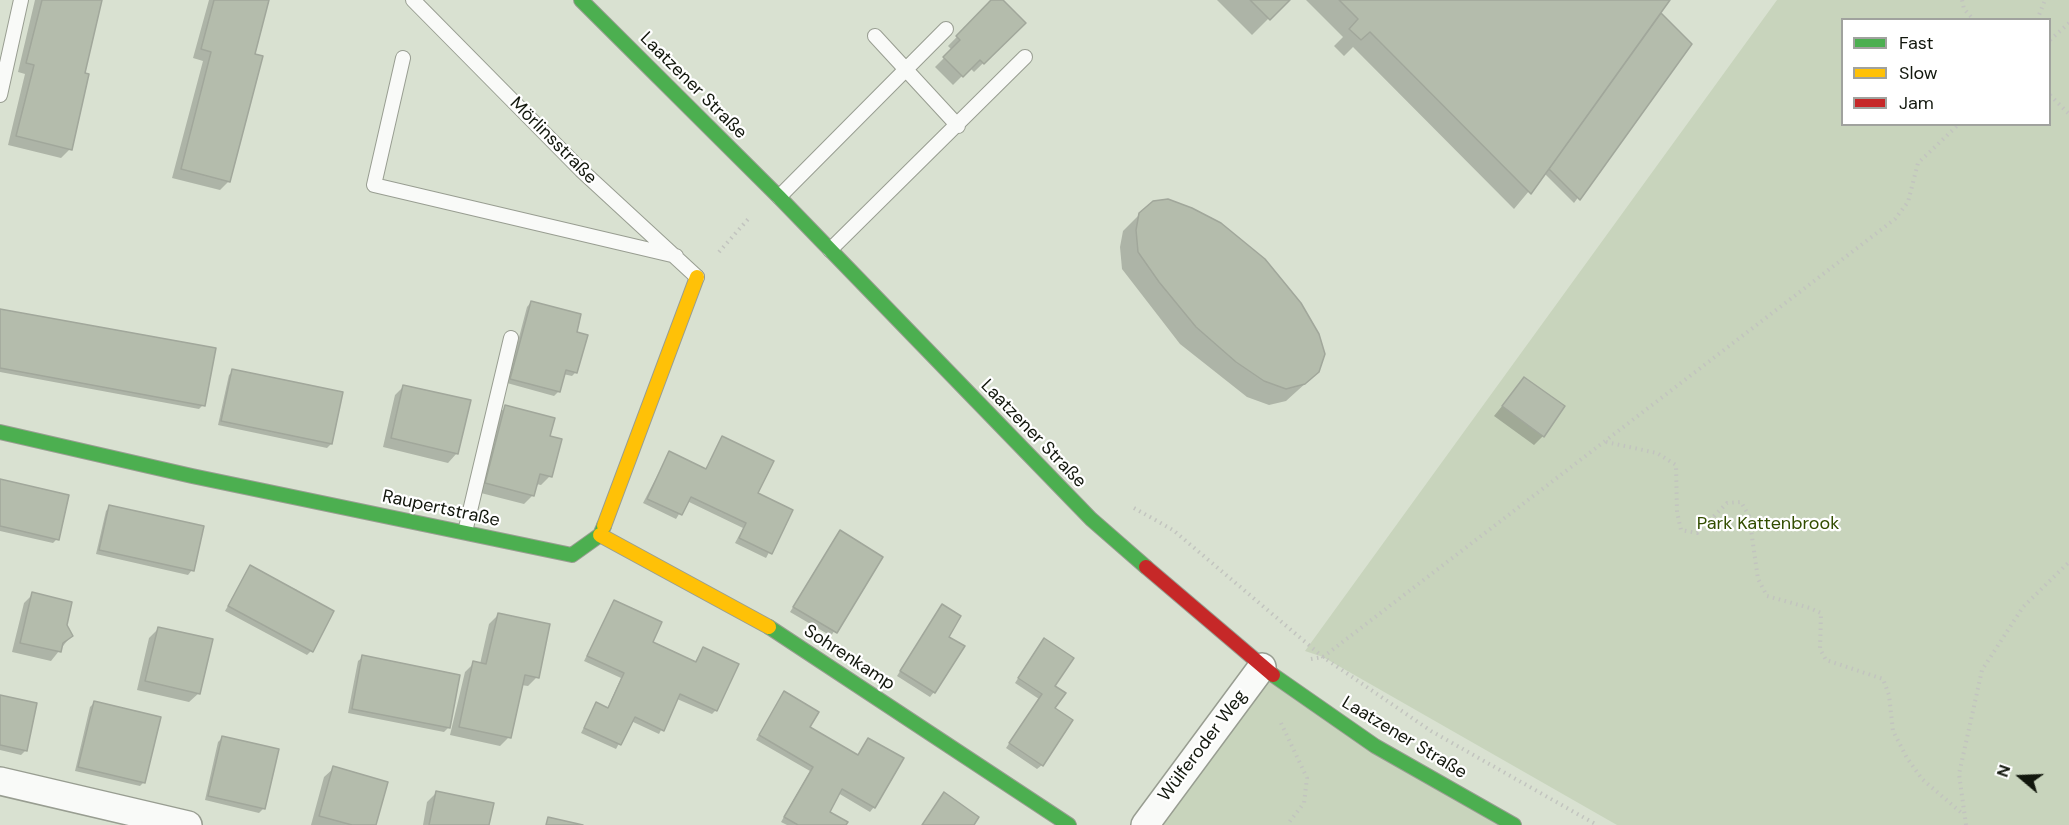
<!DOCTYPE html>
<meta charset="utf-8">
<style>
body{margin:0}
#map{position:relative;width:2069px;height:825px;overflow:hidden;background:#d9e1d1;font-family:"DM Sans",sans-serif}
canvas{display:block}
.legend{position:absolute;left:1841px;top:18px;width:210px;height:108px;box-sizing:border-box;background:#fff;border:2px solid #a0a29e;margin:0;padding:8px 10px;list-style:none;font-size:18px;color:#12170d}
.legend li{display:flex;align-items:center;gap:12px;height:30px}
.legend b{width:30px;border:2px solid #a0a29e}
.north{position:absolute;left:1991px;top:747px;width:60px;height:60px;-webkit-text-stroke:4px #fff;paint-order:stroke;rotate:289deg;font-size:16px;font-weight:700;line-height:24px;text-align:center;color:#12170d}
.north::after{content:'';display:block;margin:auto;width:21px;height:27px;background:#12170d;clip-path:polygon(50% 0,100% 100%,50% 72%,0 100%)}
</style>
<div id="map">
<canvas width="2069" height="825"></canvas>
<ul class="legend">
<li><b style="height:8px;background:#4caf50"></b>Fast</li>
<li><b style="height:8px;background:#ffc107"></b>Slow</li>
<li><b style="height:8px;background:#c62828"></b>Jam</li>
</ul>
<div class="north">N</div>
</div>
<script>
const context = document.querySelector('canvas').getContext('2d');
context.lineJoin = 'round';
function fill(path, color) {
  context.fillStyle = color;
  context.fill(path, 'evenodd');
}
function poly(rows) {
  const path = new Path2D();
  for (const r of rows) {
    path.moveTo(r[0], r[1]);
    for (let i = 2; i < r.length; i += 2) path.lineTo(r[i], r[i + 1]);
  }
  return path;
}
function trace(path, color, width, dash) {
  context.strokeStyle = color;
  context.lineWidth = width;
  context.lineCap = dash ? 'butt' : 'round';
  context.setLineDash(dash || []);
  context.stroke(path);
}
function write(font, color, halo, rows, align = 'center') {
  context.font = font + ' "DM Sans",sans-serif';
  context.lineWidth = 4.5;
  context.setLineDash([]);
  context.textBaseline = 'middle';
  context.strokeStyle = halo;
  context.fillStyle = color;
  for (const [text, x, y, turn = 0] of rows) {
    context.save();
    context.translate(x, y);
    context.rotate((+turn || 0) * Math.PI / 180);
    context.textAlign = isNaN(turn) ? turn : align;
    if (halo) context.strokeText(text, 0, 0);
    context.fillText(text, 0, 0);
    context.restore();
  }
}
fill(poly([
 [1777,0,2069,0,2069,825,1617,825,1323,657,1305,651],
 [1842,20,2050,20,2050,124,1842,124],
 [1262,667,1514,825,1150,825]
]), '#c8d4bc');
fill(poly([
 [35,0,101,0,83,74,70,149,61,158,8,145,25,74,18,72],
 [209,0,268,0,253,55,229,181,220,190,172,178,203,61,193,58],
 [993,0,1001,0,1024,23,974,72,970,68,953,85,935,67,952,50,948,46],
 [1217,0,1287,0,1252,35],
 [1306,0,1669,0,1659,13,1690,44,1574,203,1544,173,1514,209,1353,47,1344,56,1334,46,1343,37],
 [1140,214,1318,372,1286,401,1269,405,1247,397,1180,344,1122,269,1120,247,1123,231],
 [531,302,575,333,576,372,572,376,563,374,559,391,554,396,507,383,527,307],
 [0,310,203,405,199,409,0,372],
 [233,371,331,444,327,448,218,425,229,375],
 [1524,379,1543,436,1534,445,1494,416],
 [404,386,457,453,448,463,383,447,395,395],
 [506,407,548,437,550,476,541,485,536,484,533,495,524,504,477,492,496,416],
 [722,438,756,494,791,511,766,558,735,543,743,528,687,501,676,519,643,503,669,453,705,470],
 [0,481,57,539,53,543,0,531],
 [110,506,192,570,188,575,96,554,106,511],
 [840,532,881,557,831,636,790,612],
 [251,567,297,590,311,651,307,655,225,611],
 [33,594,71,636,51,661,12,652,24,603],
 [614,602,651,642,694,663,703,649,716,710,712,714,677,699,659,734,631,721,616,749,581,733,596,704,607,709,621,678,584,661],
 [942,606,947,637,934,692,930,697,897,676],
 [498,615,537,677,528,686,521,685,509,737,500,746,450,735,465,672,474,663,480,664,489,624],
 [159,628,199,693,189,702,137,690,149,638],
 [1040,644,1053,686,1053,709,1042,765,1037,769,1006,748,1039,699,1015,683],
 [363,657,448,728,444,732,348,713,358,661],
 [784,693,808,727,857,756,869,740,874,807,870,812,838,793,828,812,844,825,787,825,781,822,810,771,756,740],
 [0,697,26,750,21,755,0,750],
 [95,702,144,782,140,786,75,771,90,707],
 [223,737,263,809,259,813,205,800,218,742],
 [334,768,375,825,311,825,324,777],
 [436,793,488,825,423,825,427,802]
]), '#0003');
const building = poly([
 [42,0,102,0,85,73,89,74,72,150,16,136,34,65,26,63,42,0],
 [214,0,269,0,255,54,263,56,230,182,181,169,211,52,201,49,214,0],
 [991,0,1003,0,1026,23,984,64,980,60,963,77,943,57,960,40,956,36,991,0],
 [1250,0,1290,0,1270,20,1250,0],
 [1339,0,1670,0,1531,194,1370,32,1361,40,1349,29,1358,19,1339,0],
 [1661,13,1692,44,1580,200,1549,169,1661,13],
 [1168,199,1192,208,1221,223,1265,259,1301,303,1319,334,1325,354,1319,372,1305,384,1286,389,1264,381,1236,362,1196,327,1159,282,1138,252,1136,230,1139,213,1153,201,1168,199],
 [531,301,581,314,577,332,588,335,577,373,566,370,560,392,510,379,531,301],
 [0,309,216,348,205,406,0,368,0,309],
 [232,369,343,392,332,444,221,421,232,369],
 [1524,377,1565,406,1544,437,1502,406,1524,377],
 [403,385,471,400,458,454,391,438,403,385],
 [505,405,555,418,550,436,562,439,552,477,540,474,534,496,485,483,505,405],
 [722,436,774,461,758,493,793,510,772,554,739,538,746,523,691,497,682,515,647,499,669,451,706,469,722,436],
 [0,479,69,495,59,540,0,526,0,479],
 [109,505,204,526,194,571,99,550,109,505],
 [840,530,883,557,837,633,793,607,840,530],
 [250,565,334,611,313,652,228,606,250,565],
 [32,592,72,602,67,625,73,636,63,643,61,652,20,643,32,592],
 [614,600,662,622,653,642,696,662,703,647,739,664,717,711,680,694,664,731,635,717,621,745,584,728,596,702,608,708,624,673,587,656,614,600],
 [942,604,961,616,949,637,965,646,935,693,900,671,942,604],
 [498,613,550,624,539,678,525,675,511,738,459,727,473,661,486,664,498,613],
 [158,627,213,639,200,694,145,681,158,627],
 [1044,638,1074,658,1055,686,1066,693,1055,708,1073,720,1043,766,1009,743,1042,694,1018,678,1044,638],
 [362,655,460,675,450,728,352,709,362,655],
 [784,691,819,712,810,727,858,755,868,738,904,758,875,808,842,789,830,812,848,822,846,825,798,825,784,817,813,767,759,735,784,691],
 [0,695,37,703,27,751,0,745,0,695],
 [94,701,161,717,145,783,78,767,94,701],
 [222,736,279,749,265,809,208,796,222,736],
 [333,766,388,782,376,825,352,825,319,816,333,766],
 [436,791,494,803,489,825,429,825,436,791],
 [944,792,979,817,974,825,922,825,944,792],
 [548,817,583,825,546,825,548,817]
]);
fill(building, '#b4bcac');
trace(building, '#a1a79b', 1.5);
const lane = poly([
 [413,0,581,170,697,277],
 [875,36,958,126],
 [403,58,374,185,676,256],
 [0,95,21,0],
 [779,197,946,29],
 [830,250,1025,57],
 [465,532,511,338]
]);
const street = poly([
 [0,781,188,825],
 [1145,825,1262,667]
]);
const fast = poly([
 [581,0,779,197,1091,519,1146,567],
 [0,432,192,476,572,555,600,535,604,526],
 [769,627,1069,825],
 [1273,675,1375,746,1514,825]
]);
const slow = poly([
 [604,526,697,277],
 [600,535,769,627]
]);
const jam = poly([
 [1146,567,1273,675]
]);
trace(lane, '#989d91', 16);
trace(street, '#989d91', 30);
trace(fast, '#989d91', 16);
trace(slow, '#989d91', 16);
trace(jam, '#989d91', 16);
trace(poly([
 [1962,0,1964,9,1974,20],
 [2037,20,2045,0],
 [2050,40,2069,23],
 [2050,95,2069,114],
 [719,252,750,217],
 [1606,442,1657,453,1676,465,1677,512,1681,530,1697,533,1727,503,1741,502,1749,516,1758,579,1767,596,1810,608,1821,613,1820,649,1826,660,1883,679,1889,695,1893,731,1907,758,1922,779,1964,815],
 [1134,508,1173,530,1323,657,1431,731,1597,825],
 [1311,659,1323,657,1895,219,1908,202,1918,163,1959,124],
 [1281,723,1307,778,1304,803,1287,825],
 [1966,825,1959,774,1982,670,2023,607,2069,562]
]), '#c2c4bf', 4, [1.5, 4.5]);
trace(lane, '#f9faf8', 14);
trace(street, '#f9faf8', 27);
trace(fast, '#4caf50', 14);
trace(slow, '#ffc107', 14);
trace(jam, '#c62828', 14);
write('18px', '#12170d', '#fff', [
 ["Laatzener Straße",693,86,45],
 ["Mörlinsstraße",553,141,45],
 ["Laatzener Straße",1033,434,46],
 ["Raupertstraße",441,509,12],
 ["Sohrenkamp",849,658,33],
 ["Laatzener Straße",1404,738,31],
 ["Wülferoder Weg",1203,746,-53]
]);
write('18px', '#324d00', '#fff', [
 ["Park Kattenbrook",1768,524]
]);
</script>
